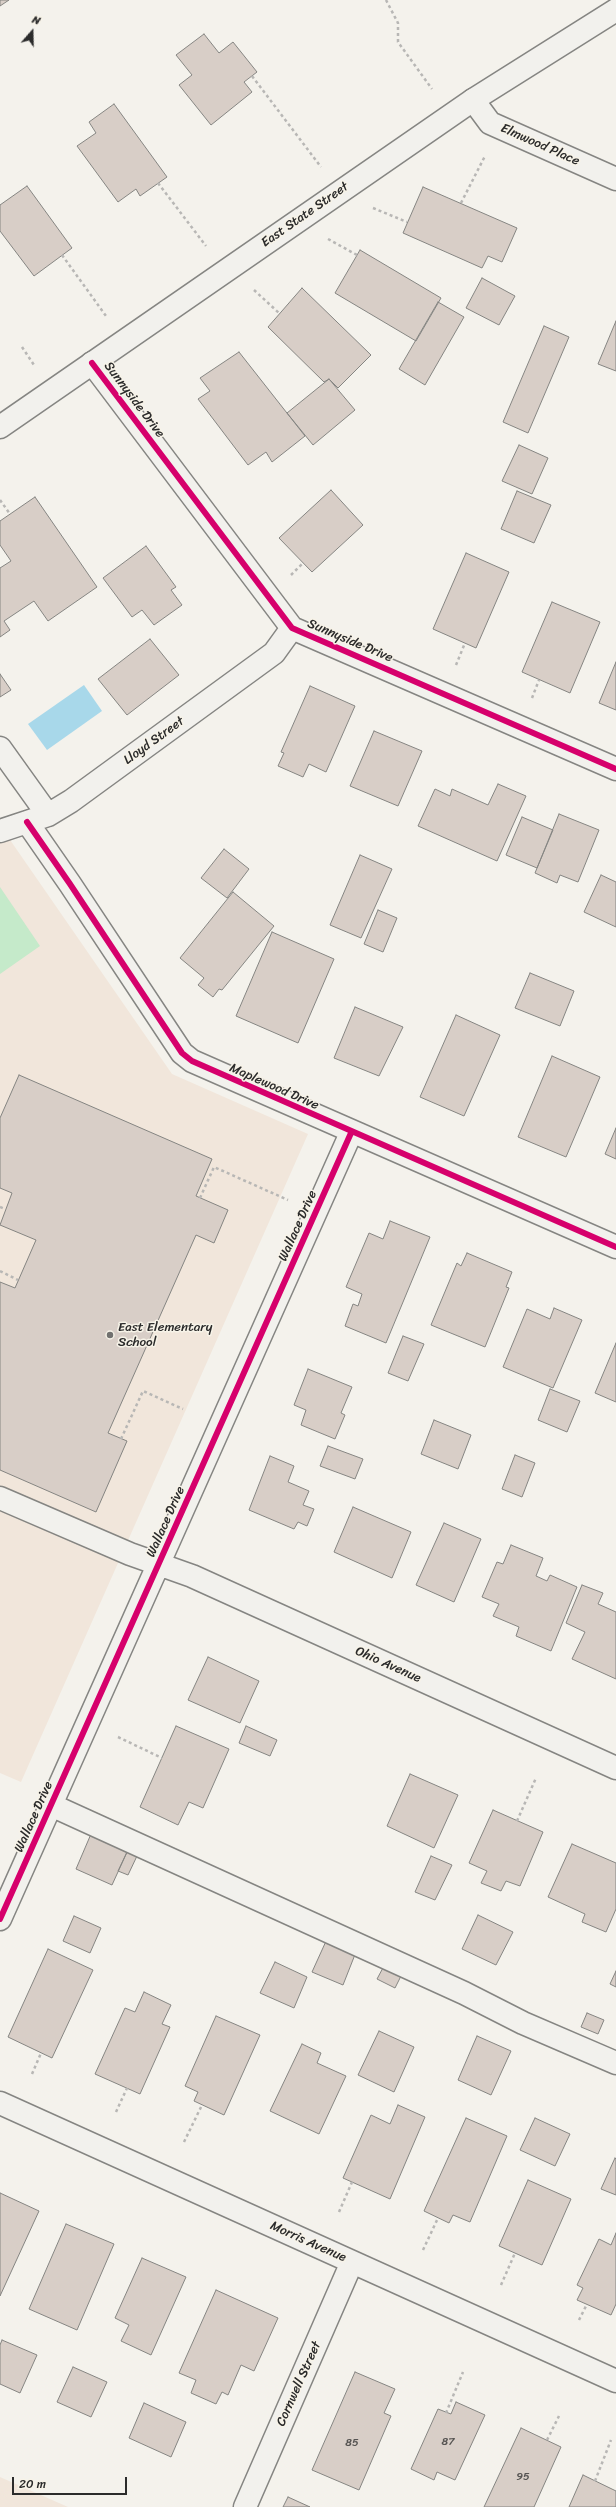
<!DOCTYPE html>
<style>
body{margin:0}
#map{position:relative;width:616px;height:2507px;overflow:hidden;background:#f4f2ec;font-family:Sriracha,sans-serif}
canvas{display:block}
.north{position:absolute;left:12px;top:12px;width:40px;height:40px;-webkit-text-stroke:3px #f7f3e8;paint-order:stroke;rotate:20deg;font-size:11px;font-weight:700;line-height:16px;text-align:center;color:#2b2b2b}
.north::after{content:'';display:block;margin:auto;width:14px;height:18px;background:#2b2b2b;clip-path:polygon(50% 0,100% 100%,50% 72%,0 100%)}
.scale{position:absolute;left:12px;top:2477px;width:115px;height:18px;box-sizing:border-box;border:2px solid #2b2b2b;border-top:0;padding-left:5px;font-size:12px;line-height:14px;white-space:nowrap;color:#2b2b2b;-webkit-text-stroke:3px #f7f3e8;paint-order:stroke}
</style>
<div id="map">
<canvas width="616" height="2507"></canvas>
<div class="north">N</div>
<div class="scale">20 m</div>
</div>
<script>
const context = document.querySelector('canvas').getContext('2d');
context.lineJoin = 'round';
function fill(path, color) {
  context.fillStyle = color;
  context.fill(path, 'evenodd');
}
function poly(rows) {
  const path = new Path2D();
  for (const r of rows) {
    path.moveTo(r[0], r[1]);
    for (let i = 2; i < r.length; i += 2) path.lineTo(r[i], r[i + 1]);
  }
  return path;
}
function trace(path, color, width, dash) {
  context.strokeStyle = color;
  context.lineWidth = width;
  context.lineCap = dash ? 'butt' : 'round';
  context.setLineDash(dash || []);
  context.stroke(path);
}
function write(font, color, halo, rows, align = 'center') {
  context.font = font + ' Sriracha,sans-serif';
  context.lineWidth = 3;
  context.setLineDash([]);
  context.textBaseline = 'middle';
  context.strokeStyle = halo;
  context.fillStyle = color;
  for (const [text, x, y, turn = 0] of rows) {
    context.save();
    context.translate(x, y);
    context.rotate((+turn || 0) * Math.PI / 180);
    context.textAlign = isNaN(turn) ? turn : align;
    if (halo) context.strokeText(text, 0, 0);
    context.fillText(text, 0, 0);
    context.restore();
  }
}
fill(poly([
 [8,837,172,1074,308,1134,21,1782,0,1773,0,842],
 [0,2477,68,2507,0,2507]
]), '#f1e6db');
fill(poly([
 [0,887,40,946,0,974]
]), '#c5eaca');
fill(poly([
 [84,685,102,711,47,750,28,724]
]), '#a8d8ea');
const building = poly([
 [0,0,9,0,0,6,0,0],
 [204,34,219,53,233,42,257,72,244,82,252,92,211,125,179,85,192,75,176,55,204,34],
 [114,104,167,177,140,196,136,189,118,202,77,146,96,133,89,122,114,104],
 [27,186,72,248,34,276,0,231,0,205,27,186],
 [423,187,517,228,502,262,488,256,482,268,403,233,423,187],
 [360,250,441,298,416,341,335,293,360,250],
 [482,278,515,296,499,325,466,308,482,278],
 [302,288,371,355,338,388,329,379,324,382,268,327,302,288],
 [438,302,464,317,425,385,399,369,438,302],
 [616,321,616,371,598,364,616,321],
 [544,326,569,337,528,433,503,422,544,326],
 [239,352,305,436,272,462,266,452,248,465,198,399,210,391,200,378,239,352],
 [329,379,355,410,313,445,287,413,329,379],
 [519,445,548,458,532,494,502,481,519,445],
 [331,490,363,525,312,572,279,538,331,490],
 [517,491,551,505,534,543,501,529,517,491],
 [35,497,97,587,48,621,34,601,4,621,10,630,0,637,0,568,11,561,0,545,0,521,35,497],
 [146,546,176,587,171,590,182,605,154,625,142,610,132,617,103,578,146,546],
 [466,553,509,572,476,648,433,629,466,553],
 [552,602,600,622,570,693,522,672,552,602],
 [150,639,179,675,127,715,98,679,150,639],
 [616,662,616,710,599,703,616,662],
 [0,674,11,690,0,697,0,674],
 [310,686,355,706,326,772,309,764,303,777,278,766,284,753,281,752,310,686],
 [374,731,422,751,398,806,350,786,374,731],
 [498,784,526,796,497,861,418,826,435,789,450,796,452,789,488,805,498,784],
 [559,814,599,830,578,882,560,875,557,883,535,873,559,814],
 [522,817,553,830,537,868,506,855,522,817],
 [224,849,249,869,227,898,201,878,224,849],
 [360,855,392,869,361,938,330,925,360,855],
 [601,875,616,882,616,927,584,912,601,875],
 [233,892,274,926,222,990,219,989,213,997,198,985,204,978,180,958,233,892],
 [378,910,397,918,383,952,364,944,378,910],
 [272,932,334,959,298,1043,236,1016,272,932],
 [530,973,574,991,560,1026,515,1008,530,973],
 [355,1007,403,1027,379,1076,334,1058,355,1007],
 [456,1015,500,1035,464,1116,420,1097,456,1015],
 [552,1056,600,1077,566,1157,518,1137,552,1056],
 [19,1075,212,1159,196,1196,228,1210,214,1243,196,1235,108,1433,127,1441,96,1512,0,1470,0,1282,15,1288,36,1240,0,1225,12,1193,0,1188,0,1118,19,1075],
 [616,1128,616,1159,605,1154,616,1128],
 [390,1221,430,1237,386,1343,345,1326,353,1304,358,1306,362,1294,346,1287,369,1233,383,1239,390,1221],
 [467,1253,512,1272,506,1287,509,1288,485,1347,431,1325,457,1263,461,1266,467,1253],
 [554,1308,582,1320,553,1388,503,1367,527,1309,550,1319,554,1308],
 [403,1336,424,1344,408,1381,388,1373,403,1336],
 [616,1343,616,1402,595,1393,616,1343],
 [308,1369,352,1387,341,1413,345,1415,335,1439,301,1425,306,1410,294,1405,308,1369],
 [550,1389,580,1401,567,1432,538,1420,550,1389],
 [434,1420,471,1435,458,1469,421,1454,434,1420],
 [328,1446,363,1459,355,1479,320,1466,328,1446],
 [515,1455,535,1463,522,1497,502,1489,515,1455],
 [270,1456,294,1466,288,1482,309,1491,303,1505,314,1509,307,1526,298,1522,294,1529,249,1510,270,1456],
 [353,1507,411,1532,392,1578,334,1552,353,1507],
 [444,1523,481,1539,454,1602,416,1585,444,1523],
 [511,1545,543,1558,536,1576,547,1581,550,1575,577,1587,551,1651,516,1636,519,1627,493,1616,499,1604,482,1597,497,1562,503,1564,511,1545],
 [582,1585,603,1593,598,1604,616,1612,616,1679,572,1659,585,1632,566,1623,582,1585],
 [208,1657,259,1681,240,1723,188,1700,208,1657],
 [176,1726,229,1749,203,1808,189,1802,178,1825,140,1807,176,1726],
 [246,1726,277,1740,270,1756,239,1743,246,1726],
 [410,1774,458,1795,434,1848,387,1826,410,1774],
 [493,1810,543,1832,520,1886,506,1881,501,1891,481,1883,487,1871,469,1863,493,1810],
 [91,1834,128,1850,112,1885,76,1869,91,1834],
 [572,1844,616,1863,616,1909,606,1932,582,1922,585,1914,548,1897,572,1844],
 [127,1852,137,1856,128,1875,118,1871,127,1852],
 [431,1856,452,1865,435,1900,415,1892,431,1856],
 [478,1915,513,1932,496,1965,462,1949,478,1915],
 [74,1916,101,1928,90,1953,63,1941,74,1916],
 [327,1939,356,1952,343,1985,312,1972,327,1939],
 [48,1949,93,1970,52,2058,8,2037,48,1949],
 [275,1962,307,1977,294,2008,260,1993,275,1962],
 [384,1966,402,1974,395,1988,377,1979,384,1966],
 [616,1971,616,1987,610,1984,616,1971],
 [144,1992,171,2005,162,2024,170,2027,140,2094,95,2074,125,2008,135,2012,144,1992],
 [587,2013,604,2020,598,2034,581,2027,587,2013],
 [216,2016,260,2035,224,2115,194,2101,198,2092,185,2086,216,2016],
 [379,2031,414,2047,394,2092,358,2075,379,2031],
 [477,2036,511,2051,491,2095,458,2080,477,2036],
 [302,2044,321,2053,317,2063,346,2076,319,2134,270,2111,302,2044],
 [398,2105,425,2117,390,2199,343,2178,371,2115,390,2124,398,2105],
 [466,2118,507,2136,470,2222,453,2215,449,2223,424,2211,466,2118],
 [535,2118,570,2134,555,2166,520,2150,535,2118],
 [615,2158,616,2159,616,2195,601,2189,615,2158],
 [528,2180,571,2199,542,2265,499,2246,528,2180],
 [0,2193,39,2211,0,2296,0,2193],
 [66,2224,114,2244,77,2330,29,2309,66,2224],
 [616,2233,616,2304,611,2315,577,2300,583,2288,577,2285,599,2239,611,2245,616,2233],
 [142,2258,186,2277,151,2355,121,2341,129,2325,115,2318,142,2258],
 [216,2290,278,2318,254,2371,241,2365,228,2395,222,2392,216,2404,191,2393,196,2380,179,2373,216,2290],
 [2,2340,37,2355,20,2393,0,2384,0,2345,2,2340],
 [73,2367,107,2382,91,2417,57,2402,73,2367],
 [355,2372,395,2389,384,2413,391,2416,359,2490,312,2470,355,2372],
 [456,2402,485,2415,455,2480,437,2472,434,2480,411,2469,438,2409,451,2414,456,2402],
 [144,2403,186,2422,171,2457,129,2438,144,2403],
 [521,2428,561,2447,534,2507,484,2507,521,2428],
 [583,2475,616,2491,616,2507,569,2507,583,2475],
 [288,2497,310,2507,283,2507,288,2497]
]);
fill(building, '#d8cec7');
trace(building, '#858582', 1);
const minor = poly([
 [473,100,490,123,616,179],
 [92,363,292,628,616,769],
 [0,748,48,815],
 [27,822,70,884,182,1053,192,1061,616,1247],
 [0,831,48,815,71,801,274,653,292,628],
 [0,1498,130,1554,192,1576,616,1768],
 [51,1805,464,1993,523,2023,616,2063],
 [0,1919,351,1133],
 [0,2103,616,2381],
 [245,2507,352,2262]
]);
const major = poly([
 [0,427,473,100,616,10]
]);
trace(minor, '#858582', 25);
trace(major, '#858582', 25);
trace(poly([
 [386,0,398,23,398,42,432,89],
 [252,76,321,167],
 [158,183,206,246],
 [461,203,485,156],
 [373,208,407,222],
 [328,239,357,255],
 [62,255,106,316],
 [254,290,279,313],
 [22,347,34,365],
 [0,500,10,514],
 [291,575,303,563],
 [456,665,465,643],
 [532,698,539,680],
 [200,1198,214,1167,288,1200],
 [0,1207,5,1209],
 [0,1271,18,1280],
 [121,1439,143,1391,183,1409],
 [118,1737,162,1758],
 [517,1821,536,1778],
 [32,2074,41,2053],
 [116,2112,127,2088],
 [184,2142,202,2105],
 [339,2212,352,2182],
 [423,2250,438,2218],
 [501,2285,515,2253],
 [579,2320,587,2304],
 [446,2413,463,2372],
 [547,2440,559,2416],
 [595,2481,611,2440]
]), '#b8b7b5', 2.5, [3, 3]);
trace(minor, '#f2f1ed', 22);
trace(major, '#f2f1ed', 22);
trace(poly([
 [92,363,292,628,616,769],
 [27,822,70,884,182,1053,192,1061,616,1247],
 [0,1919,351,1133]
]), '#d6006c', 6);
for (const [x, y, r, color] of [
 [110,1335,4,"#71716f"]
]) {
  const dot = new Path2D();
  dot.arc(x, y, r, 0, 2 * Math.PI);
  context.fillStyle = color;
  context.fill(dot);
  trace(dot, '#f7f3e8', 1.5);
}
write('11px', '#565452', null, [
 ["87",448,2442],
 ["85",352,2443],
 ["95",523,2477]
]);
write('13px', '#2b2b2b', '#f7f3e8', [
 ["Elmwood Place",540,145,24],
 ["East State Street",305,215,-35],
 ["Sunnyside Drive",134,400,53],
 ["Sunnyside Drive",350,641,23],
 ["Lloyd Street",154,741,-36],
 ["Maplewood Drive",274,1087,24],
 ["Wallace Drive",298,1226,-66],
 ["Wallace Drive",166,1522,-66],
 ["Ohio Avenue",388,1665,24],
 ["Wallace Drive",34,1817,-66],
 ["Morris Avenue",308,2242,24],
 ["Cornwell Street",299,2384,-66]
]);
write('13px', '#2b2b2b', '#f7f3e8', [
 ["East Elementary",118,1328],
 ["School",118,1343]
], 'left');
</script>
